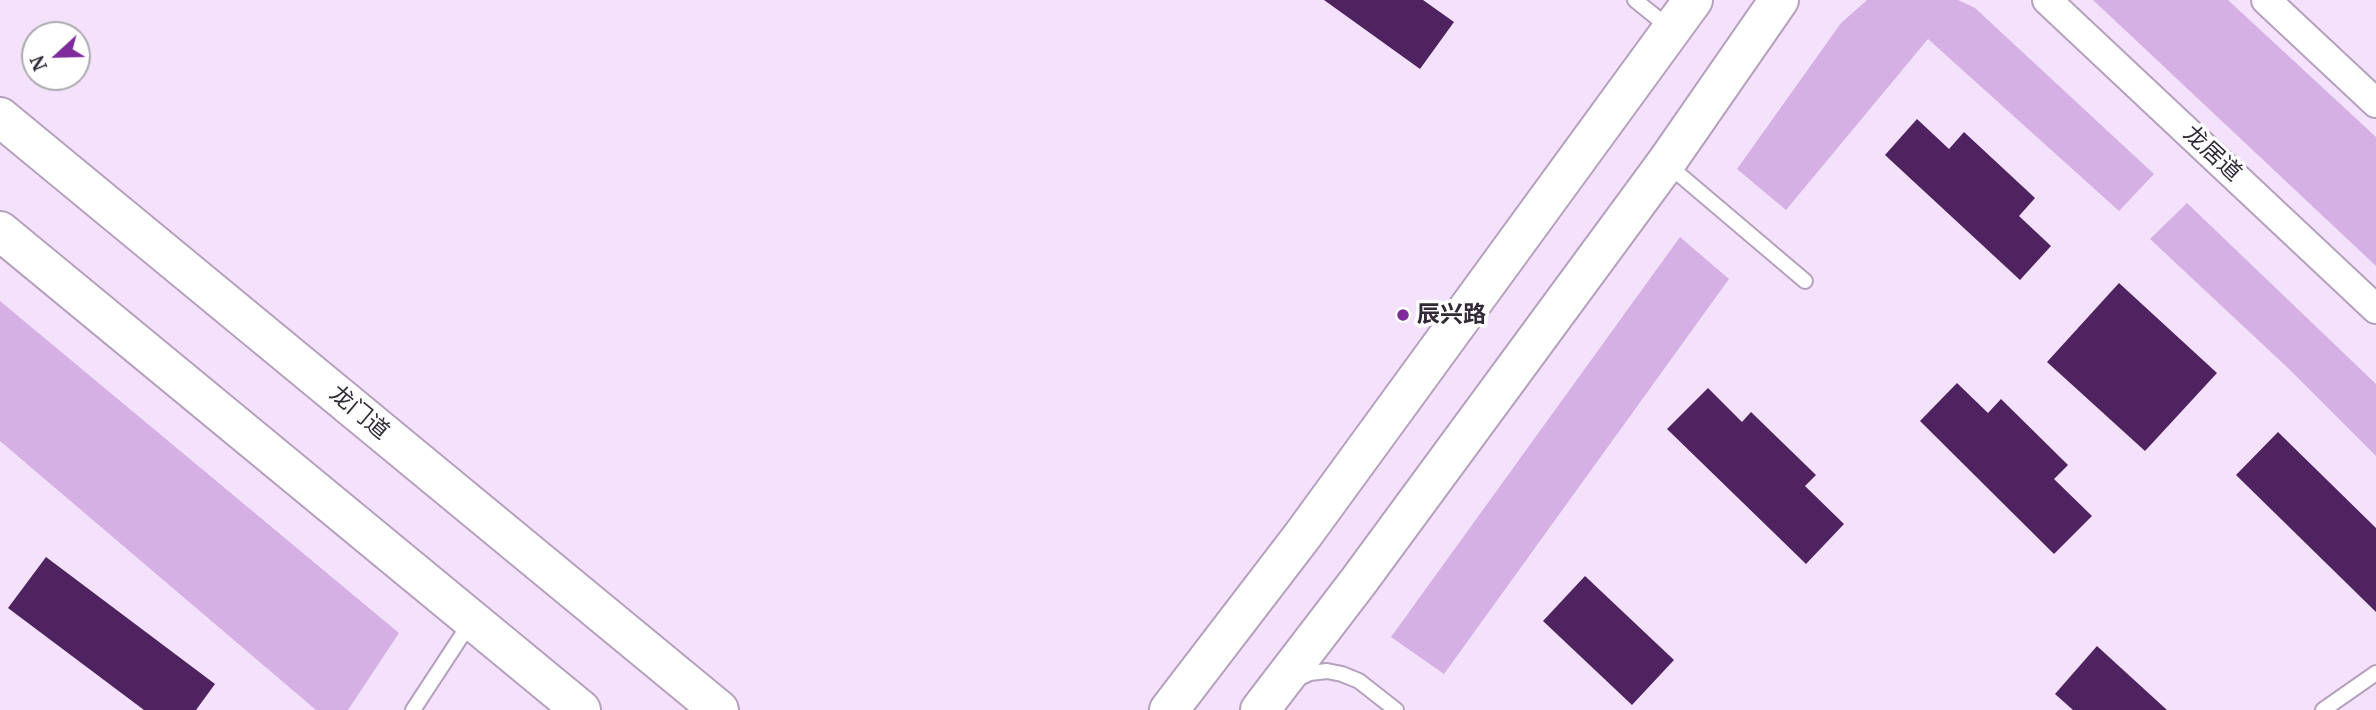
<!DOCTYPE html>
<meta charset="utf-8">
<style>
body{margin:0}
#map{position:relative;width:2376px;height:710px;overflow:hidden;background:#f4e2fc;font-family:"PT Serif",serif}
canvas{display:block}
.north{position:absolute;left:21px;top:21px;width:70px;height:70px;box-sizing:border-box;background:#fff;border:2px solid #adaaaf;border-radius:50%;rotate:248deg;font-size:19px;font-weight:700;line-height:28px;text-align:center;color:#322a36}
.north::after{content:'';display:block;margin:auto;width:24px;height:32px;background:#7d2b9b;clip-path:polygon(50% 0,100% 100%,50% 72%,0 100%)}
</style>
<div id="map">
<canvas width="2376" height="710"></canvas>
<div class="north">N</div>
</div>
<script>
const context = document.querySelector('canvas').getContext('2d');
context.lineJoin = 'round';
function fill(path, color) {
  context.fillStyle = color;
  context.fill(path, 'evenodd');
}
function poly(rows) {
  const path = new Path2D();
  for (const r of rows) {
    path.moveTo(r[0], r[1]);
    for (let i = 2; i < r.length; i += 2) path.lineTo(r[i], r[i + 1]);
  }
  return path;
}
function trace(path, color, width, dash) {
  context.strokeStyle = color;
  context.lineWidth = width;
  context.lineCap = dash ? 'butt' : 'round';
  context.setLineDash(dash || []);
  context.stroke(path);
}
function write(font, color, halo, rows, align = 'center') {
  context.font = font + ' "PT Serif","Noto Sans SC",serif';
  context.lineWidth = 7;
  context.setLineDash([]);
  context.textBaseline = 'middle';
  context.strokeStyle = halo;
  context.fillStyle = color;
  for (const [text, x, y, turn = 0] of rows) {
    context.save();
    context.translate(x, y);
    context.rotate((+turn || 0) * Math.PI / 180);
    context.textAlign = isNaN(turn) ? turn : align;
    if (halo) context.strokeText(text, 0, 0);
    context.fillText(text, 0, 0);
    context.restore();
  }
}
fill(poly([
 [1867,0,1958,0,1975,8,2154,174,2119,211,1928,39,1786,210,1737,169,1841,23],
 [2093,0,2228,0,2376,137,2376,266],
 [2187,203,2376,384,2376,456,2289,369,2150,239],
 [1680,237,1729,279,1444,674,1391,637],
 [0,301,399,633,348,710,316,710,0,441]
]), '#d5b0e5');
fill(poly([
 [1324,0,1423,0,1454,22,1420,69],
 [1917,119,1949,149,1964,132,2035,198,2019,216,2051,246,2020,280,1885,155],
 [2119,283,2217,373,2145,451,2047,362],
 [1957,383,1988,413,2001,399,2068,465,2054,479,2092,516,2054,554,1920,421],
 [1708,388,1742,422,1751,412,1816,475,1805,486,1844,524,1806,564,1667,429],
 [2278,432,2376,528,2376,612,2236,475],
 [46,557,215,684,196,710,144,710,8,608],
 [1585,576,1674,660,1632,705,1543,621],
 [2097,646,2167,710,2073,710,2055,694]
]), '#4f2260');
const lane = poly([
 [1635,0,1671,29],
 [1667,164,1805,281],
 [1295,680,1310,673,1327,671,1342,674,1359,681,1396,710],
 [413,710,472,620],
 [2323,710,2376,673]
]);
const street = poly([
 [2047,0,2376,309],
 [2266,0,2376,103]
]);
const secondary = poly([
 [0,117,719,710],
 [0,231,581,710],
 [1169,710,1303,535,1693,0],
 [1260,710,1358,582,1666,163,1779,0]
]);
trace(lane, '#b5a0be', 18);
trace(street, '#b5a0be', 32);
trace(secondary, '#b5a0be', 42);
trace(lane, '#fff', 14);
trace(street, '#fff', 28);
trace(secondary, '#fff', 38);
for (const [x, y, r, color] of [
 [1403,315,7,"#7d2b9b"]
]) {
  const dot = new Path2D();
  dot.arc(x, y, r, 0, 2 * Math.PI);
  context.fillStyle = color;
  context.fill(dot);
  trace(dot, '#fff', 2.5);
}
write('23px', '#322a36', '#fff', [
 ["龙居道",2212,154,43],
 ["龙门道",359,413,40]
]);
write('bold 23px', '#322a36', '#fff', [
 ["辰兴路",1417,315]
], 'left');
</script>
